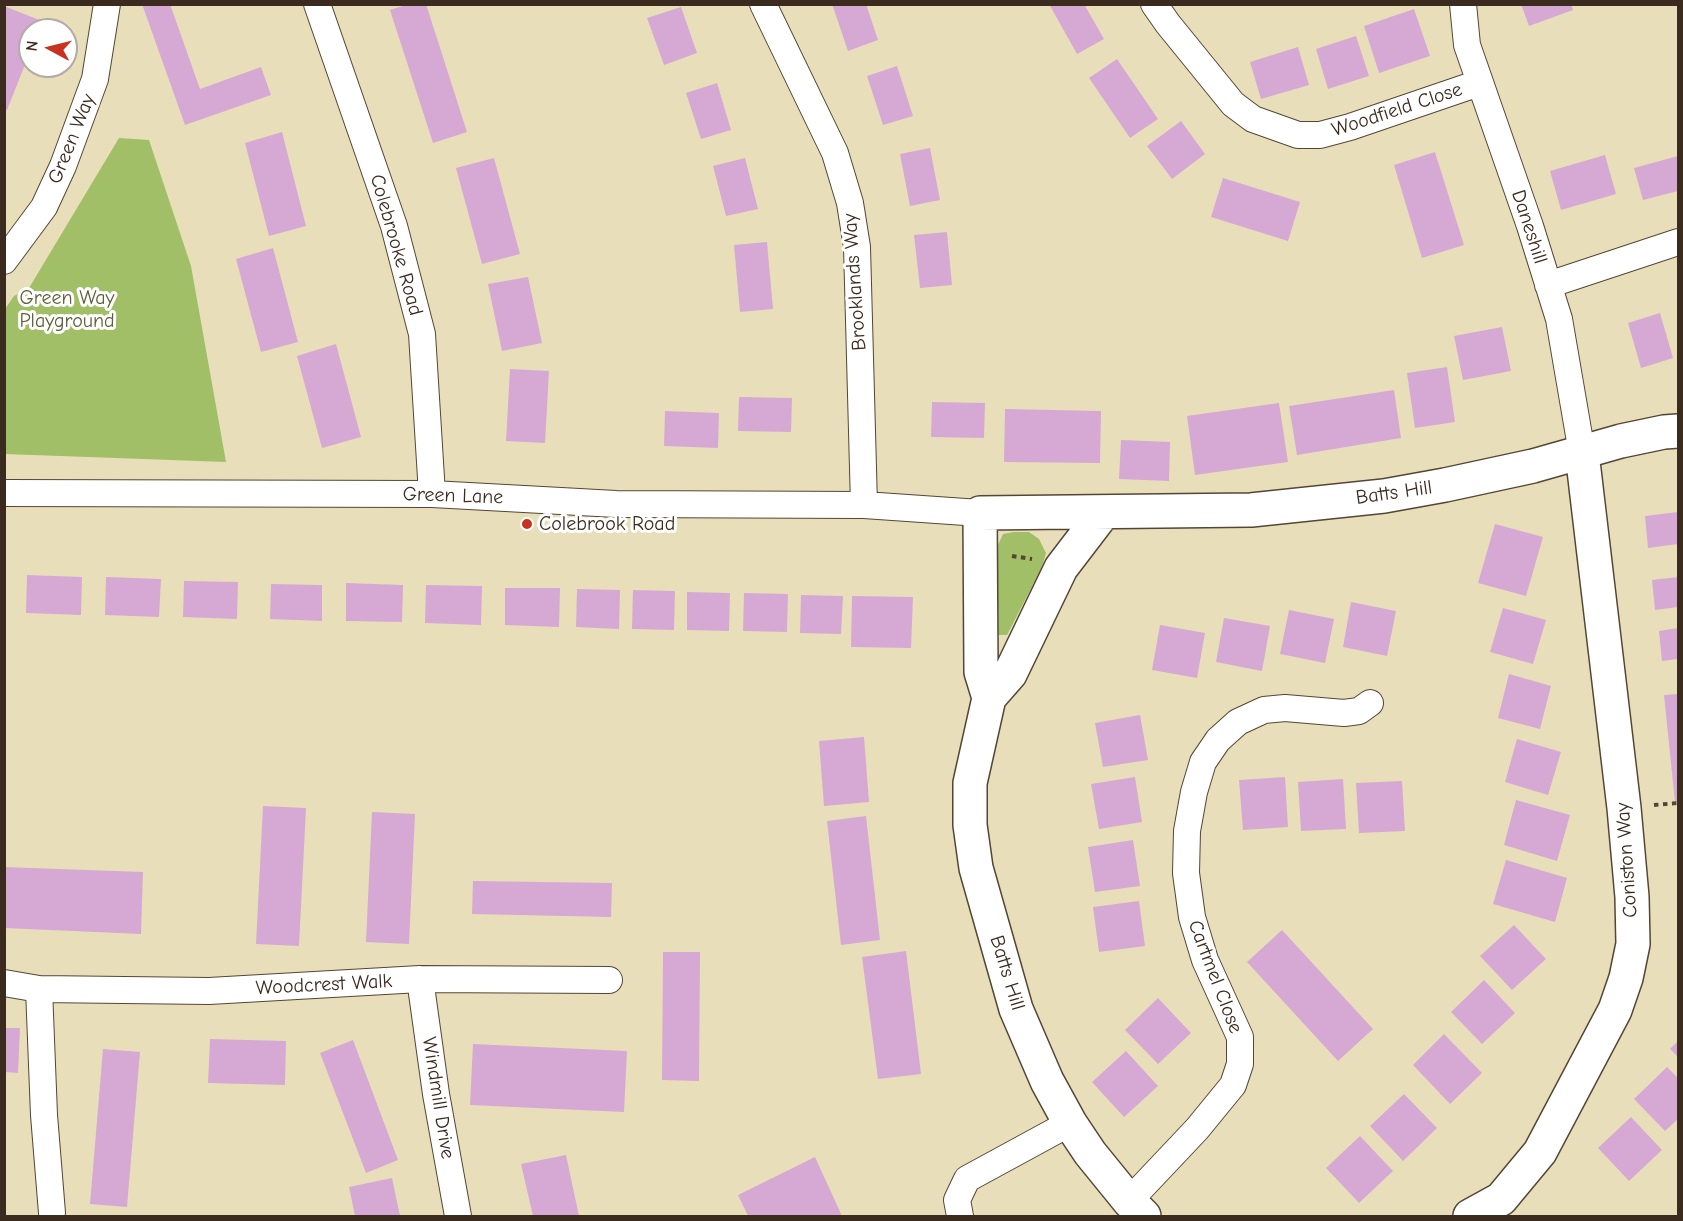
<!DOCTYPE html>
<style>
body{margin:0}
#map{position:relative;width:1683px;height:1221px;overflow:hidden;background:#e8dfba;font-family:"Comic Neue",sans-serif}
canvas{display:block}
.frame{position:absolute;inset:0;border:6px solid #3b2a1e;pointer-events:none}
.north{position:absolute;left:18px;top:18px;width:60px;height:60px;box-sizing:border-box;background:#fff;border:2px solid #b1aaa5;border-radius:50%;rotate:277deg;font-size:16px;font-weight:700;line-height:24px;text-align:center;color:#3b2a1e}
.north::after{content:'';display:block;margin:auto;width:21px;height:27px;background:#c8321e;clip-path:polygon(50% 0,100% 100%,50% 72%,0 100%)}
</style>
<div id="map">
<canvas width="1683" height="1221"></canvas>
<div class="frame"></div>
<div class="north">N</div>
</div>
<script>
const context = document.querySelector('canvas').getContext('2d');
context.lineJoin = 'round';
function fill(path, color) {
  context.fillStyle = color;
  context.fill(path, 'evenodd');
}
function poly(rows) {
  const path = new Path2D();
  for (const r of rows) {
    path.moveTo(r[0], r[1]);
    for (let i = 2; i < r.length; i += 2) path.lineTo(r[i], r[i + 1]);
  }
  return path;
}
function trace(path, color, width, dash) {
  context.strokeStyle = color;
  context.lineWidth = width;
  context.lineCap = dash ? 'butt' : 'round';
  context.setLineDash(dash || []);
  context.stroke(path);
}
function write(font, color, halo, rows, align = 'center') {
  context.font = font + ' "Comic Neue",sans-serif';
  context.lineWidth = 6;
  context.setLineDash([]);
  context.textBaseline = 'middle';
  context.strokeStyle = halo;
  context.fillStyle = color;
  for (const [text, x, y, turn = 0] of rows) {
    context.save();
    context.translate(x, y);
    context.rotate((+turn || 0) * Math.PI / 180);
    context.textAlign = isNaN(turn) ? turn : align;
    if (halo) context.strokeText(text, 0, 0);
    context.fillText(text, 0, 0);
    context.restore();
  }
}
fill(poly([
 [119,138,149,140,191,266,226,462,5,454,5,309,14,296,29,288],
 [1014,532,1029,532,1039,539,1046,553,1042,567,1007,635,996,635,997,547,1003,534]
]), '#a0bf66');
fill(poly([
 [142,4,170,4,200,89,261,67,271,95,185,125],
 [409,4,426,4,467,132,433,143,390,10],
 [832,4,866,4,878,40,848,51],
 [1049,4,1084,4,1104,39,1077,54],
 [1521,4,1571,4,1573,10,1529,26],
 [4,6,42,21,39,30,30,30,30,52,7,110,4,109],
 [681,7,697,53,664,65,647,18],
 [1414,9,1430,56,1379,73,1364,26],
 [1356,36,1369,76,1328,89,1316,49],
 [1298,47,1309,85,1261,99,1250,62],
 [1117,59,1158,119,1130,138,1089,78],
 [897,66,913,116,883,125,867,76],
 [717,83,731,130,701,139,686,93],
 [1181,121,1205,154,1172,179,1147,146],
 [282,132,306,226,269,236,245,143],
 [930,148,940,200,910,206,900,154],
 [1435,152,1464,245,1422,258,1394,165],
 [1605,155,1616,194,1561,210,1550,171],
 [1678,156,1678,191,1643,200,1634,168],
 [494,158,520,254,482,264,456,168],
 [745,158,758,209,726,216,713,166],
 [1223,178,1300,202,1288,241,1211,217],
 [947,232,952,285,920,288,914,235],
 [767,242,773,309,740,312,734,245],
 [273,248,298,342,261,352,236,259],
 [528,277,542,343,502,351,488,284],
 [1660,313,1673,358,1641,368,1628,323],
 [1502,327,1511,371,1463,380,1454,336],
 [336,344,361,437,322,448,297,356],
 [1447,367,1455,422,1415,428,1407,373],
 [510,369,549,371,545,443,506,441],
 [1394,390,1401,438,1297,455,1289,406],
 [739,397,792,398,791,432,738,431],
 [932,402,985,403,984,438,931,437],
 [1279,403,1288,462,1195,475,1187,416],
 [1005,409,1101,411,1100,463,1004,462],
 [665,411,719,413,718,448,664,446],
 [1121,440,1170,442,1169,481,1119,479],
 [1678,512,1678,544,1648,548,1645,516],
 [1495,524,1543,537,1526,596,1478,583],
 [27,575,82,577,81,615,26,613],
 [106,577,161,579,159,617,105,615],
 [1678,577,1678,607,1655,610,1652,580],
 [184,581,238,582,237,619,183,617],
 [346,583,403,585,402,622,346,621],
 [271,584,322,585,322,621,270,619],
 [426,585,482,586,481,625,425,623],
 [505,588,560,588,559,627,505,625],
 [577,589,620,590,619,629,576,627],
 [633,590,675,591,674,630,632,629],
 [687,592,730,593,729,631,687,630],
 [744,593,788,594,787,632,743,631],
 [801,595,843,596,841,634,800,633],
 [852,596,913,597,911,648,851,647],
 [1351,602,1396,611,1387,656,1343,647],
 [1503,608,1546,620,1533,664,1490,652],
 [1289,610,1334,619,1325,663,1280,654],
 [1224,618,1270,626,1262,671,1216,662],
 [1160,625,1205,633,1197,678,1152,670],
 [1678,628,1678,659,1662,661,1659,631],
 [1509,674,1551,686,1540,729,1498,718],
 [1678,694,1678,802,1675,802,1664,695],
 [1140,715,1148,760,1103,767,1095,723],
 [864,737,869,802,824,806,819,741],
 [1517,739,1561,752,1548,795,1505,782],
 [1135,777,1142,822,1099,829,1091,784],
 [1285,777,1288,827,1243,830,1239,780],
 [1343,779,1346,829,1301,831,1298,782],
 [1402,781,1405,831,1359,833,1356,783],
 [1516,800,1570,815,1557,861,1504,845],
 [263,806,306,808,299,946,256,944],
 [372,812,415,814,409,944,366,942],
 [866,816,880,940,841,945,827,821],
 [1133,840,1140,886,1095,892,1088,847],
 [1506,860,1567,878,1555,922,1493,904],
 [4,867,143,872,141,934,4,928],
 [473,881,612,883,611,917,472,914],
 [1139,901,1145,946,1099,952,1093,907],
 [1514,925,1546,959,1512,990,1480,956],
 [1282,930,1373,1029,1338,1061,1247,962],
 [906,951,921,1074,878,1079,862,957],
 [663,952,700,952,699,1081,662,1080],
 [1484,980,1515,1013,1482,1044,1451,1012],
 [1158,998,1191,1033,1158,1064,1125,1030],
 [5,1028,20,1028,18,1073,5,1072],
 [1444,1034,1482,1073,1450,1104,1413,1065],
 [210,1039,286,1041,285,1085,208,1083],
 [353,1040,398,1160,366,1173,320,1053],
 [1678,1041,1678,1057,1670,1049],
 [473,1044,627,1051,624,1112,470,1105],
 [103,1049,140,1052,127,1207,90,1204],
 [1126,1051,1158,1086,1124,1117,1092,1082],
 [1667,1067,1678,1078,1678,1119,1665,1131,1634,1099],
 [1404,1094,1437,1128,1403,1161,1370,1126],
 [1631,1117,1662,1150,1629,1181,1598,1148],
 [1360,1136,1393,1171,1359,1203,1326,1168],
 [566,1155,579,1216,533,1216,521,1164],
 [815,1157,842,1216,748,1216,738,1195],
 [392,1178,400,1216,355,1216,349,1187]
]), '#d5a9d4');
const street = poly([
 [317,4,394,226,422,334,432,494],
 [763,4,835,153,850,203,857,247,864,505],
 [1154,4,1168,24,1233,104,1253,119,1298,135,1320,135,1350,127,1479,83],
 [1463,4,1467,45,1530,226,1559,319,1582,453],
 [4,261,44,207,63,166,95,79,107,4],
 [1548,285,1678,242],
 [4,493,432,494,616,504,864,505,980,513],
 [420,979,436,1094,458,1216],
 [4,983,39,989,209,991,420,979,609,980],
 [39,989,44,1115,52,1213],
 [1129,1201,1197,1129,1233,1085,1240,1064,1240,1037,1205,960,1192,917,1186,873,1187,831,1194,792,1203,762,1218,740,1238,722,1264,710,1285,708,1344,713,1359,711,1370,703],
 [960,1216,957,1200,967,1179,1070,1123]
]);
const secondary = poly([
 [1103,513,1061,568,1010,674,989,698,970,783,970,825,976,868,1016,1009,1047,1081,1070,1123,1090,1153,1129,1201,1144,1216],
 [989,698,981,672,980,513,1251,510,1384,496,1445,485,1533,466,1621,441,1664,432,1678,431],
 [1470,1216,1501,1199,1540,1152,1615,1010,1626,978,1633,944,1632,897,1624,808,1582,453]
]);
trace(street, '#554535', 28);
trace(secondary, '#554535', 36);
trace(poly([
 [1012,556,1032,559],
 [1654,805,1678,803]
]), '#554535', 4, [4.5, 4.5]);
trace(street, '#fff', 26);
trace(secondary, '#fff', 33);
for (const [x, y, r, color] of [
 [527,524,6,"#c8321e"]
]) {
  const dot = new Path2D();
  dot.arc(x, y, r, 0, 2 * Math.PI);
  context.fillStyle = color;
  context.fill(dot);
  trace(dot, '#fff', 2);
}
write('20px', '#3b2a1e', '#fff', [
 ["Woodfield Close",1397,110,-18],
 ["Green Way",72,139,-68],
 ["Daneshill",1529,227,72],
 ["Colebrooke Road",396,245,74],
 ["Brooklands Way",855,282,-94],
 ["Batts Hill",1394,493,-8],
 ["Green Lane",453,496,2],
 ["Coniston Way",1627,860,-94],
 ["Batts Hill",1007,973,73],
 ["Cartmel Close",1215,977,69],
 ["Woodcrest Walk",324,985,-3],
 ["Windmill Drive",438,1098,81]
]);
write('20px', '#5e5e37', '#fff', [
 ["Green Way",67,298],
 ["Playground",67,321]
]);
write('20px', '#3b2a1e', '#fff', [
 ["Colebrook Road",539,524]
], 'left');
</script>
